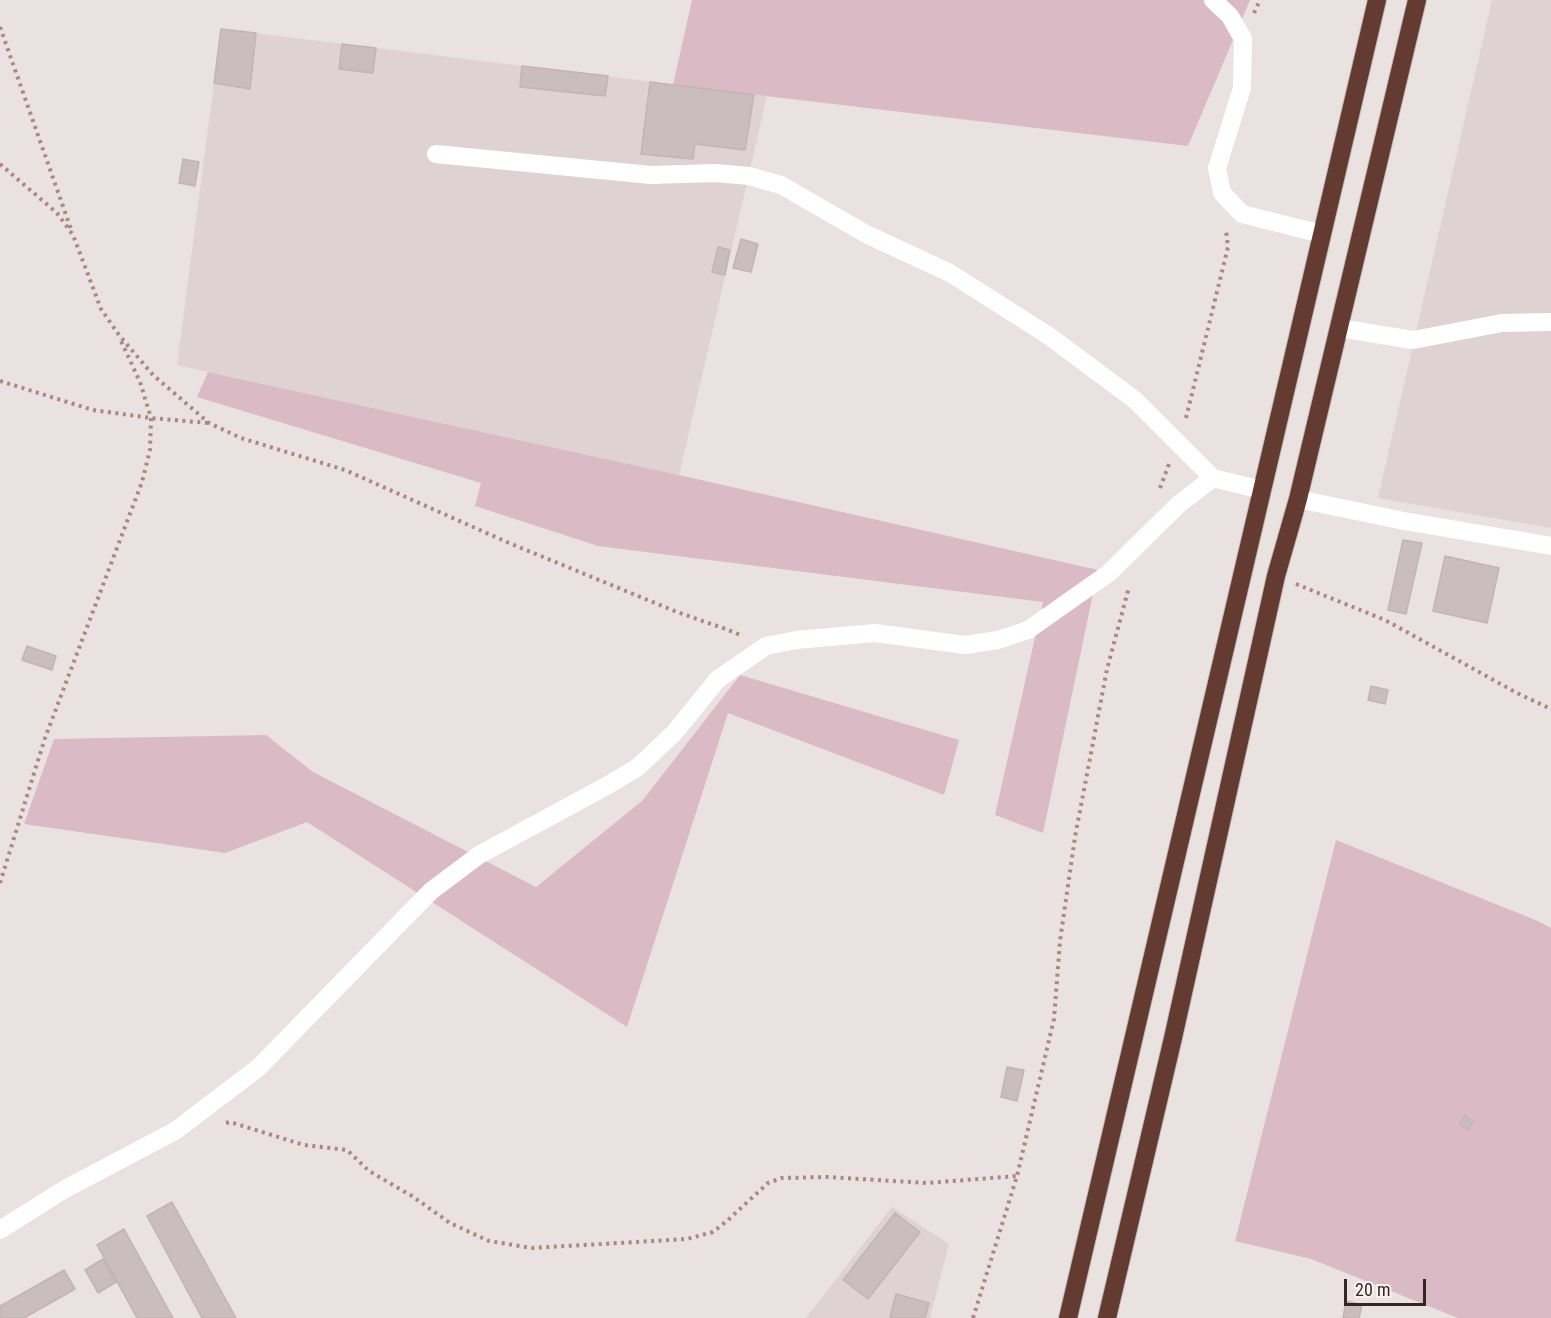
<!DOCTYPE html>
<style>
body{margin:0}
#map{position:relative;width:1551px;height:1318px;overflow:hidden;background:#eae1e1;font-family:"Roboto Condensed",sans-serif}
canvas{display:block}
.scale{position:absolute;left:1344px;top:1279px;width:82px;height:27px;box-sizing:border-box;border:3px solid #392623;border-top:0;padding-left:8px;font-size:18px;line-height:21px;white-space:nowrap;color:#392623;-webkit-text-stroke:4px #f7f1f1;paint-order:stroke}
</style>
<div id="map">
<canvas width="1551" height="1318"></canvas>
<div class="scale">20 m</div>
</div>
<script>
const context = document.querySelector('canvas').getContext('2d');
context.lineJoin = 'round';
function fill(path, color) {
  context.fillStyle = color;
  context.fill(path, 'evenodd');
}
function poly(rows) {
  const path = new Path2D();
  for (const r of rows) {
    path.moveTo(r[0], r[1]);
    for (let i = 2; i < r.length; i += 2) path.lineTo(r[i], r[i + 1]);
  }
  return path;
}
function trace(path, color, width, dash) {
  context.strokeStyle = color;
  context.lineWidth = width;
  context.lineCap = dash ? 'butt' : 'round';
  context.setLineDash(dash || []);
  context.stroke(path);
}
fill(poly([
 [1492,0,1551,0,1551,528,1378,498],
 [221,29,767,96,679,475,177,365],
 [892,1207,949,1244,930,1318,806,1318]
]), '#ded2d2');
fill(poly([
 [692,0,1250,0,1188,146,673,85],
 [208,372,679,475,1098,570,1043,833,995,815,1043,602,598,546,475,506,481,483,197,397],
 [740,675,959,740,944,795,728,713,627,1027,307,822,225,853,24,824,54,739,266,735,313,772,536,887,642,801],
 [1336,840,1538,921,1551,928,1551,1318,1458,1318,1311,1259,1235,1241]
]), '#dabbc5');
const building = poly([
 [221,29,256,33,250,89,214,83,221,29],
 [342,44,376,48,373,73,339,69,342,44],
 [522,66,608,76,605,96,520,87,522,66],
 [650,82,754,95,745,150,695,144,693,159,641,154,650,82],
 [183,159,199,162,195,186,179,183,183,159],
 [741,239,758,244,751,272,733,268,741,239],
 [718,247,730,250,725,275,712,272,718,247],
 [1403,540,1422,543,1406,614,1388,610,1403,540],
 [1445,556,1499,568,1487,623,1433,611,1445,556],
 [27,646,56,656,52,670,22,660,27,646],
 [1371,686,1388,690,1385,704,1368,700,1371,686],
 [1007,1067,1024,1070,1017,1101,1001,1097,1007,1067],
 [1465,1115,1473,1121,1468,1130,1460,1124,1465,1115],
 [172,1202,236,1318,202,1318,147,1216,172,1202],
 [895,1213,920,1232,868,1299,843,1280,895,1213],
 [124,1229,173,1318,137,1318,97,1245,124,1229],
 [103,1259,116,1282,98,1293,85,1270,103,1259],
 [64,1270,75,1289,24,1318,0,1318,0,1306,64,1270],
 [896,1294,929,1303,925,1318,896,1318,890,1317,896,1294],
 [1346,1301,1362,1305,1359,1318,1343,1318,1346,1301]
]);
fill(building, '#cabdbe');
trace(building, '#c3b4b4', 1.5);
const highway = poly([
 [1068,1318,1377,0],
 [1107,1318,1173,1038,1276,576,1298,499,1417,0]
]);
trace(highway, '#c4bebd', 20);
trace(poly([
 [1254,13,1260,0],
 [0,27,72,232],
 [0,164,57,213,73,235,101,309,119,335,153,375,209,423,241,438,345,470,509,543,677,612,723,628,743,636],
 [0,381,93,410,151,418,208,423],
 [1186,418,1228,247,1226,230],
 [1160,488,1169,464],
 [1296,584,1385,620,1517,693,1551,709],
 [0,883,45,738,142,482,150,450,151,418,140,382,121,341],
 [226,1123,230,1122,304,1145,347,1150,369,1171,412,1196,450,1223,489,1241,532,1248,687,1239,713,1232,728,1220,768,1183,782,1178,827,1177,927,1183,1017,1176],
 [973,1318,1017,1176,1054,1019,1060,941,1075,837,1107,669,1129,587]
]), '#ab8784', 4, [3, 4.5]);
trace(poly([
 [1213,0,1230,16,1243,39,1242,88,1217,168,1222,193,1242,214,1322,234],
 [436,154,651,175,716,173,749,176,781,185,866,234,950,273,1049,336,1135,400,1213,478],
 [1339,328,1413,340,1502,323,1551,322],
 [1298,499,1404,521,1551,546],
 [0,1230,65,1189,175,1131,258,1068,431,891,479,855,610,784,638,767,674,733,718,679,766,646,796,640,875,633,965,645,998,640,1028,630,1109,573,1179,504,1213,478,1262,490]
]), '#fff', 18);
trace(highway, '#633b31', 18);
</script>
